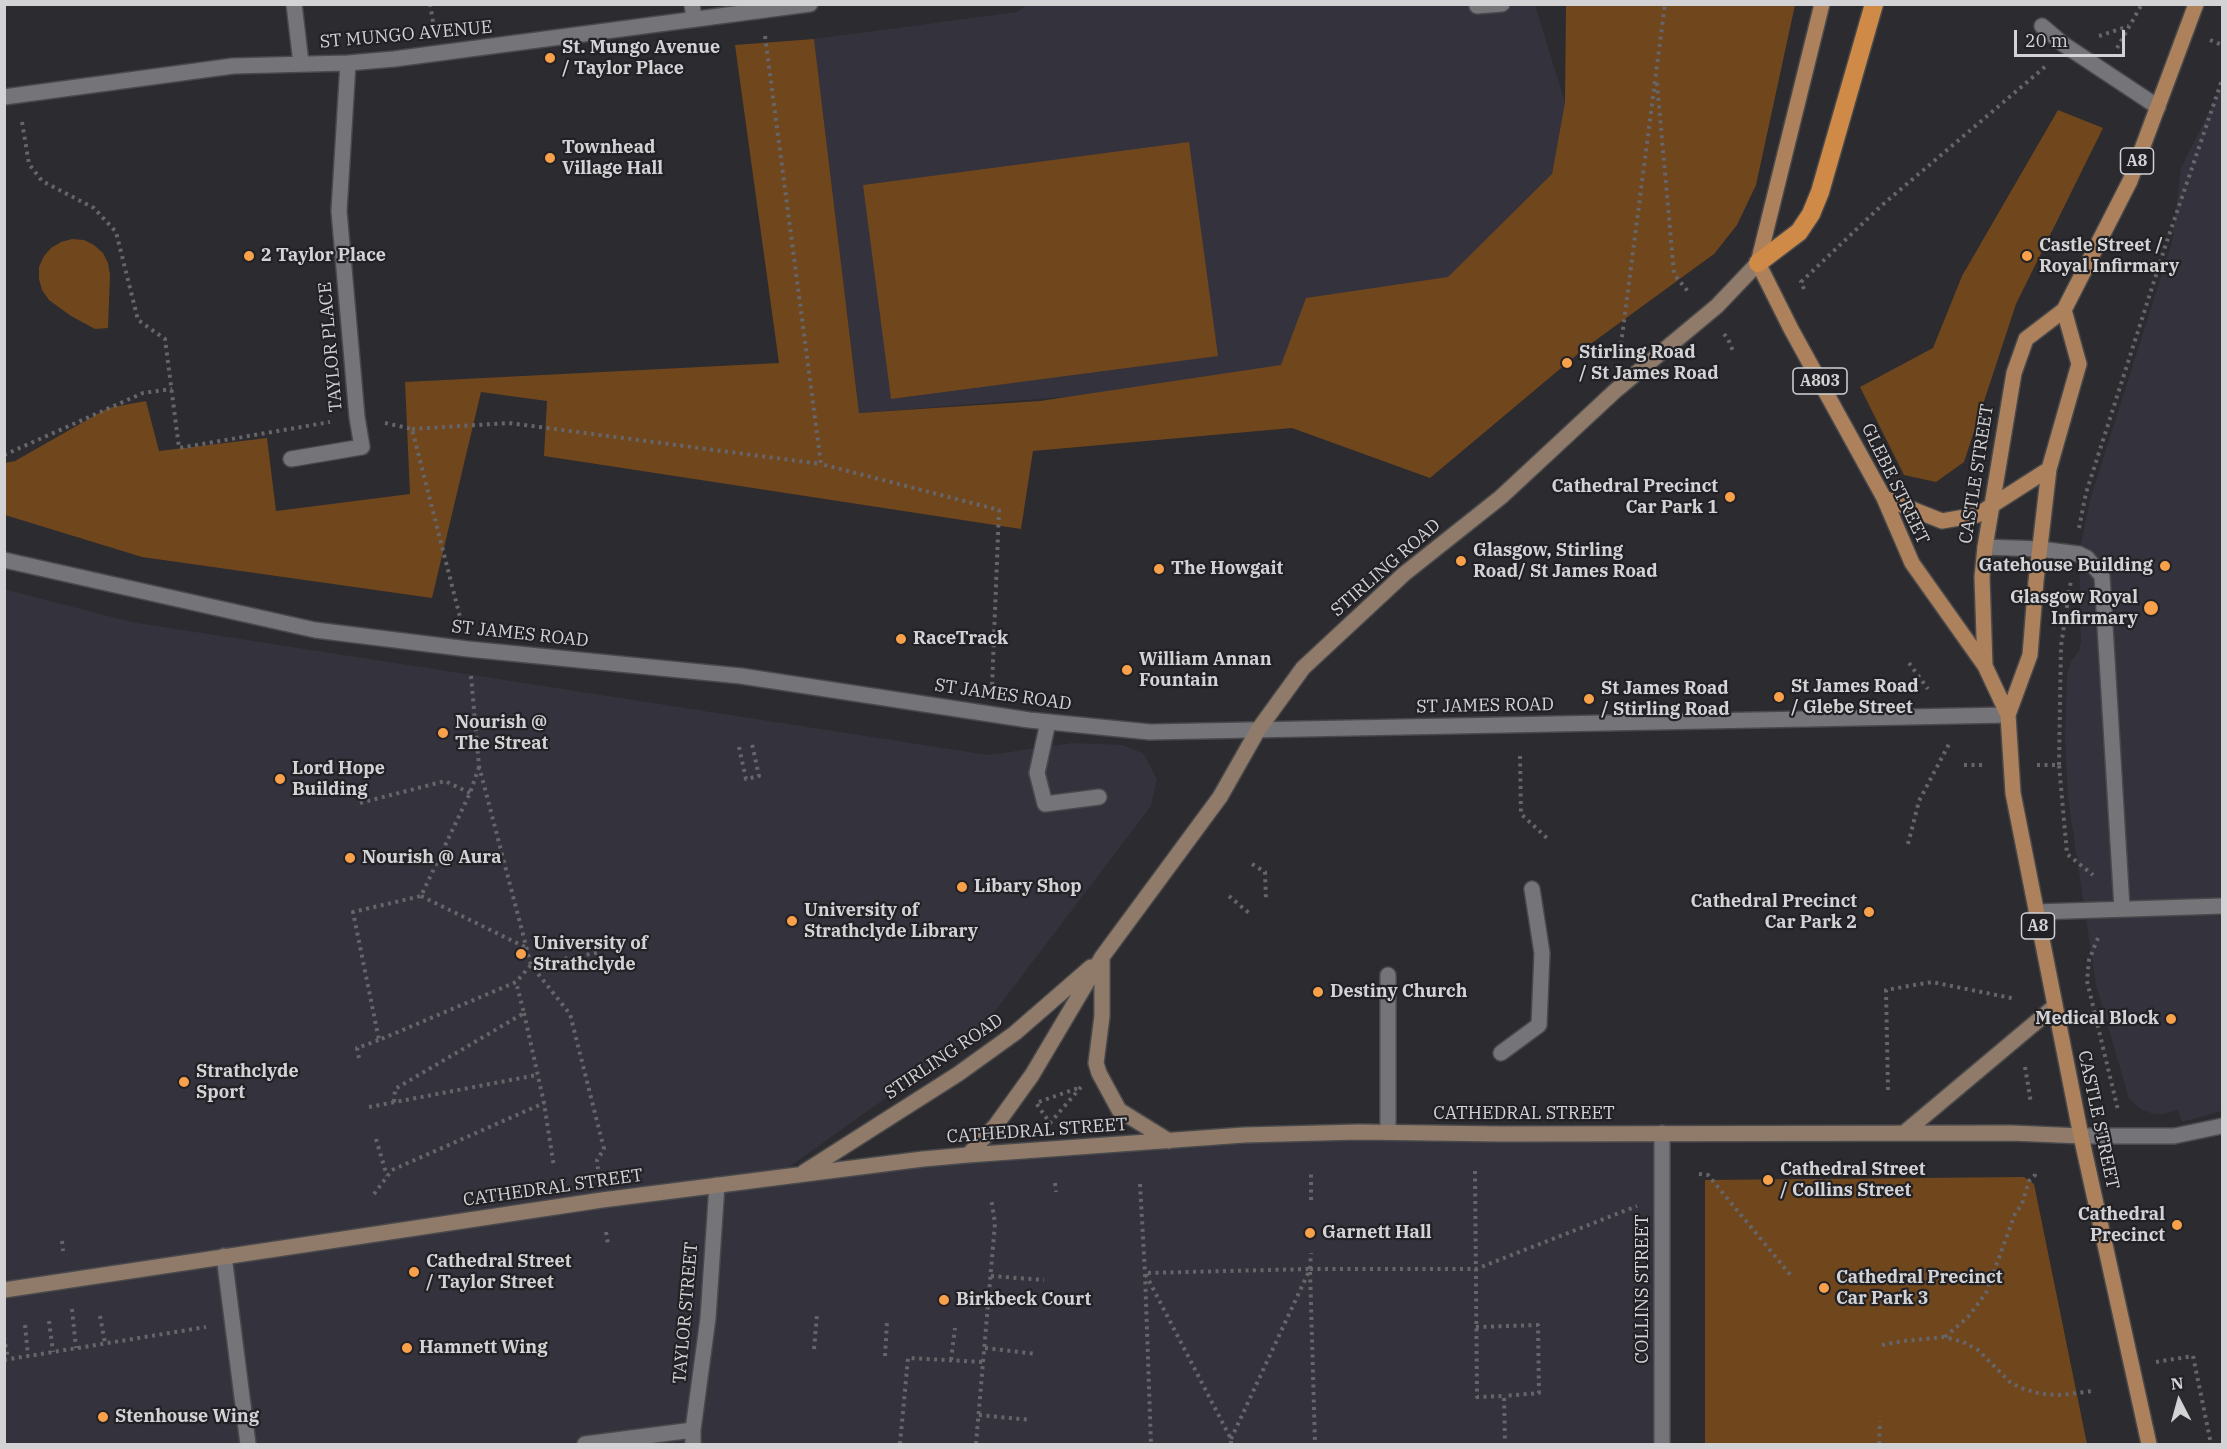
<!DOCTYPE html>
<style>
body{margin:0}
#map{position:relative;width:2227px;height:1449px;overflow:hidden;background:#2c2b2f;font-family:"IBM Plex Serif",serif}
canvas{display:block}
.frame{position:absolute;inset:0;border:6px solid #d3d3d6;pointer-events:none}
.north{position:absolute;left:2149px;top:1371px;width:60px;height:60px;-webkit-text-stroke:4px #222125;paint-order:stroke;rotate:354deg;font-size:16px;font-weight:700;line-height:24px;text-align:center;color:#d3d3d6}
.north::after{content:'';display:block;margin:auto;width:21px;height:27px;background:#d3d3d6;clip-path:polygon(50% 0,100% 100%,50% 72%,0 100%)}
.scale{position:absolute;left:2014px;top:30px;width:111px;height:27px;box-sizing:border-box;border:3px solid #d3d3d6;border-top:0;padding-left:8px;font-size:18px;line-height:21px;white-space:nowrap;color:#d3d3d6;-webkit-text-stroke:4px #222125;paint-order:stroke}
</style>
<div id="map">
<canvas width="2227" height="1449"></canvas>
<div class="frame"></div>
<div class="north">N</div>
<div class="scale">20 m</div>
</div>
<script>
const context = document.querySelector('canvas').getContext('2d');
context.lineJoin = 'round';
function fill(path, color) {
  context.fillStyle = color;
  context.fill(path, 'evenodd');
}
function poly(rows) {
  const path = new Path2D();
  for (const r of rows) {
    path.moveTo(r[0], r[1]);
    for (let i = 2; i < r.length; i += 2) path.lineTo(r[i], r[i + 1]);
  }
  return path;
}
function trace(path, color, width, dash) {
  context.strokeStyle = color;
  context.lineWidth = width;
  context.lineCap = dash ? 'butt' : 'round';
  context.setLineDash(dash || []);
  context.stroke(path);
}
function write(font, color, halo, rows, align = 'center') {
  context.font = font + ' "IBM Plex Serif",serif';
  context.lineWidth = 4.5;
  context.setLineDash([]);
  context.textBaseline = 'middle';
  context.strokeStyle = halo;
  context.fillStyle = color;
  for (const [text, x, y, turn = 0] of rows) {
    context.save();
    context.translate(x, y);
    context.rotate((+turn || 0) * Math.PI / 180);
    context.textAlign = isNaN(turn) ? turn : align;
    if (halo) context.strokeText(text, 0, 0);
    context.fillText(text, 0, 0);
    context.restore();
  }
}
fill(poly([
 [1029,4,1535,5,1565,102,1535,267,1465,366,859,413,814,39,1017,12],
 [2222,86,2222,1111,2182,1122,2178,1110,2163,1114,2153,1114,2141,1109,2129,1099,2096,985,2068,798,2065,737,2067,675,2071,661,2079,651,2081,642,2079,554,2090,500,2172,242,2181,168],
 [4,589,131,622,988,755,1072,743,1122,745,1143,753,1157,779,1151,806,980,1031,775,1177,1244,1135,1662,1133,1662,1444,5,1444]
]), '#34323c');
fill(poly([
 [1566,5,1795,5,1756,185,1737,225,1714,254,1585,348,1430,478,1292,428,1033,451,1021,529,544,456,547,401,481,392,432,598,142,557,5,515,5,463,15,461,108,408,146,401,159,451,267,438,276,511,410,494,405,382,779,363,735,45,814,39,859,413,1040,401,1281,365,1306,298,1448,277,1552,174,1565,102],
 [2058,110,2103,128,2016,304,1964,462,1936,482,1904,475,1860,387,1933,348,1962,276],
 [1189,142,1218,356,891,399,863,185],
 [72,239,84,240,94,245,103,253,108,263,110,275,108,328,95,329,71,316,49,300,42,290,39,279,39,267,44,256,51,248,61,242],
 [2024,1177,2034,1184,2087,1444,1705,1444,1705,1180]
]), '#70461d');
const lane = poly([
 [692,4,694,19],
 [1477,6,1502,4],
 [2042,26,2063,44,2158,107],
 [1985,547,2040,549,2079,554,2087,558,2102,576,2122,908],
 [1048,722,1037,773,1045,804,1099,797],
 [2036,912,2222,906],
 [1501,1053,1539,1025,1542,953,1532,889],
 [1388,1132,1388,975],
 [2081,1136,2174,1136,2222,1126],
 [224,1256,248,1444],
 [585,1444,693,1430],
 [693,1444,693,1430,708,1318,717,1185]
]);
const street = poly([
 [294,4,301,63],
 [4,97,233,66,348,63,394,59,810,4],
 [291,459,362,447,357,417,339,211,348,63],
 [4,560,315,630,468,649,741,676,1029,720,1150,732,2008,715],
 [1662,1133,1662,1444]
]);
const secondary = poly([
 [1102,958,1102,1016,1096,1063,1099,1073,1119,1110,1169,1141],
 [1904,1133,2054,1007],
 [968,1155,996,1125,1032,1075,1102,957,1220,797,1258,730,1303,668,1404,574,1501,497,1615,391,1717,306,1758,263],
 [804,1172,958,1074,1015,1033,1091,967],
 [4,1290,602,1200,923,1159,968,1155,1244,1135,1359,1132,1500,1134,2012,1133,2081,1136]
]);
const primary = poly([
 [1822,4,1758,263,1791,329,1884,498,1912,563,1985,666,2008,715],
 [2064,310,2079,364,2049,469,2036,581,2030,655,2008,715,2013,793,2081,1136,2149,1444],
 [1884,498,1942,521,1977,515,2049,469],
 [1985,666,1982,577,1985,547,2014,373,2026,339,2064,310,2130,181,2196,4]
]);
const highway = poly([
 [1758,263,1799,232,1811,214,1820,192,1874,4]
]);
trace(lane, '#49494c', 18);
trace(street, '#49494c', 18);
trace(secondary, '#49494c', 18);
trace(primary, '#49494c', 18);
trace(highway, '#49494c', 21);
trace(poly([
 [430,4,434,27],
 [765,36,821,464,999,510,992,687],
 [2099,36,2129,26],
 [2210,40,2222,45],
 [2117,48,2142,4],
 [1657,83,1674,274,1690,294],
 [22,122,29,164,42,181,94,208,116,232,138,320,165,339,179,448,330,422],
 [1804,289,1801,282,1881,206,2046,66],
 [1724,334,1728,339,1733,351],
 [1620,352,1665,4],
 [385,423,412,429,461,621],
 [412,429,509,423,821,464],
 [4,455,143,393,172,389],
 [2079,528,2086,493,2166,244,2222,80],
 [1909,663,1928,689],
 [471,676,479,766,531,965,570,1014,604,1149,597,1160,598,1169],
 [739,747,746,779,759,776,752,744],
 [1520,756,1521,814,1547,838],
 [1964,765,1984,765],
 [2037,765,2059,765,2067,854,2093,875],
 [2059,765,2061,646,2071,580],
 [479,767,470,793,421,896,353,912,379,1040,516,982,531,965,601,952],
 [360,803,445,781,470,793],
 [1908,844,1919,801,1949,744],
 [1252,864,1265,872,1266,900],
 [421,896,525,947],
 [1229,896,1249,913],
 [2098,938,2089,960,2087,981,2118,1110],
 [524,1013,544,1103,554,1167],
 [359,1058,357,1048,379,1040],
 [2025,1067,2031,1103],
 [1081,1087,1050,1123,1036,1103,1081,1087],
 [1888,1090,1886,990,1932,982,2016,999],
 [394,1102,395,1089,524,1013,516,982],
 [369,1107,537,1075],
 [376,1139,387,1176],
 [1475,1171,1477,1397,1504,1396,1505,1444],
 [1699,1174,1708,1175,1793,1278],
 [1055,1183,1056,1192],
 [1140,1184,1145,1273,1151,1444],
 [374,1194,392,1170,544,1103],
 [1311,1200,1311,1171],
 [606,1232,608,1244],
 [62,1241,63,1251],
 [1310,1269,1476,1269,1637,1206],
 [991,1276,1044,1280],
 [72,1309,76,1348],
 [100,1316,105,1343],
 [49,1321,53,1352],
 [25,1325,28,1356],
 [1476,1327,1538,1325,1539,1393,1504,1396],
 [4,1337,8,1359],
 [1945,1337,1968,1317,1986,1293,2015,1214,2022,1204,2029,1181,2035,1175,2036,1171],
 [1882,1345,1903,1341,1944,1337,1963,1342,1978,1350,2010,1382,2021,1388,2041,1394,2062,1395,2092,1391],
 [985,1348,1037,1354],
 [814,1349,817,1315],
 [885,1356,887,1322],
 [4,1360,206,1327],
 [951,1360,955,1328],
 [2156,1362,2193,1356,2211,1444],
 [979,1415,1031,1420],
 [1231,1439,1310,1269,1311,1253],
 [900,1444,908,1358,983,1362],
 [976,1444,995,1223,991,1198],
 [1231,1444,1231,1439,1145,1273,1310,1269,1315,1444],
 [1879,1444,1880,1421]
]), '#666569', 4, [3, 4.5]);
trace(lane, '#757479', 15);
trace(street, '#757479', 15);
trace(secondary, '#907b6a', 15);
trace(primary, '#ac815b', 15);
trace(highway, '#d08a47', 18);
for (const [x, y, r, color] of [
 [550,58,6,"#f8a14a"],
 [550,158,6,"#f8a14a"],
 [249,256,6,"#f8a14a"],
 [2027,256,6,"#f8a14a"],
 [1567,363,6,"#f8a14a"],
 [1730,497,6,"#f8a14a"],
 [1461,561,6,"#f8a14a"],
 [2165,566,6,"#f8a14a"],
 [1159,569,6,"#f8a14a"],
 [2151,608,8,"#f8a14a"],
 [901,639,6,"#f8a14a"],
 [1127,670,6,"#f8a14a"],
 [1779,697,6,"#f8a14a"],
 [1589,699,6,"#f8a14a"],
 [443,733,6,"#f8a14a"],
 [280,779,6,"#f8a14a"],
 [350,858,6,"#f8a14a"],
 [962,887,6,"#f8a14a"],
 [1869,912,6,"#f8a14a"],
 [792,921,6,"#f8a14a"],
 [521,954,6,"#f8a14a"],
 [1318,992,6,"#f8a14a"],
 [2171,1019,6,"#f8a14a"],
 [184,1082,6,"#f8a14a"],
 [1768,1180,6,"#f8a14a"],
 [2177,1225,6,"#f8a14a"],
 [1310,1233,6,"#f8a14a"],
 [414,1272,6,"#f8a14a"],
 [1824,1288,6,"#f8a14a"],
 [944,1300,6,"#f8a14a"],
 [407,1348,6,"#f8a14a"],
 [103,1417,6,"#f8a14a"]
]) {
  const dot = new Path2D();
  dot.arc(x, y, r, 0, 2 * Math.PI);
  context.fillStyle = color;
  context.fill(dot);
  trace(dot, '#222125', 2);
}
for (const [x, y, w] of [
 [2137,161,33],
 [1820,381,54],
 [2038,926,33]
]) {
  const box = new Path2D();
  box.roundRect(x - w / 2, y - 13, w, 26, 4.5);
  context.fillStyle = '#222125';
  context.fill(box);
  trace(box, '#d3d3d6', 1.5);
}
write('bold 16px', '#d3d3d6', null, [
 ["A8",2137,161],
 ["A803",1820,381],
 ["A8",2038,926]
]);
write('18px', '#d3d3d6', '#222125', [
 ["ST MUNGO AVENUE",406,35,-5],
 ["TAYLOR PLACE",331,347,-95],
 ["CASTLE STREET",1977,474,-81],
 ["GLEBE STREET",1895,484,64],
 ["STIRLING ROAD",1386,568,-41],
 ["ST JAMES ROAD",520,634,6],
 ["ST JAMES ROAD",1003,695,8],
 ["ST JAMES ROAD",1485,706,-1],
 ["STIRLING ROAD",944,1057,-34],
 ["CATHEDRAL STREET",1524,1114],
 ["CASTLE STREET",2098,1120,78],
 ["CATHEDRAL STREET",1037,1131,-4],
 ["CATHEDRAL STREET",553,1188,-8],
 ["COLLINS STREET",1643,1289,-90],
 ["TAYLOR STREET",686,1313,-85]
]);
write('bold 18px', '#d3d3d6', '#222125', [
 ["St. Mungo Avenue",562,48],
 ["/ Taylor Place",562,69],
 ["Townhead",562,148],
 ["Village Hall",562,169],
 ["Castle Street /",2039,246],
 ["Royal Infirmary",2039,267],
 ["2 Taylor Place",261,256],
 ["Stirling Road",1579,353],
 ["/ St James Road",1579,374],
 ["Cathedral Precinct",1718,487,"right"],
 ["Car Park 1",1718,508,"right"],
 ["Glasgow, Stirling",1473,551],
 ["Road/ St James Road",1473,572],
 ["Gatehouse Building",2153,566,"right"],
 ["The Howgait",1171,569],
 ["Glasgow Royal",2138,598,"right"],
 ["Infirmary",2138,619,"right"],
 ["RaceTrack",913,639],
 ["William Annan",1139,660],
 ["Fountain",1139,681],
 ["St James Road",1791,687],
 ["/ Glebe Street",1791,708],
 ["St James Road",1601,689],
 ["/ Stirling Road",1601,710],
 ["Nourish @",455,723],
 ["The Streat",455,744],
 ["Lord Hope",292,769],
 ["Building",292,790],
 ["Nourish @ Aura",362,858],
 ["Libary Shop",974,887],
 ["Cathedral Precinct",1857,902,"right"],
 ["Car Park 2",1857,923,"right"],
 ["University of",804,911],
 ["Strathclyde Library",804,932],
 ["University of",533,944],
 ["Strathclyde",533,965],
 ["Destiny Church",1330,992],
 ["Medical Block",2159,1019,"right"],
 ["Strathclyde",196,1072],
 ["Sport",196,1093],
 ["Cathedral Street",1780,1170],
 ["/ Collins Street",1780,1191],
 ["Cathedral",2165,1215,"right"],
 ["Precinct",2165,1236,"right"],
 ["Garnett Hall",1322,1233],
 ["Cathedral Street",426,1262],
 ["/ Taylor Street",426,1283],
 ["Cathedral Precinct",1836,1278],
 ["Car Park 3",1836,1299],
 ["Birkbeck Court",956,1300],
 ["Hamnett Wing",419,1348],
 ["Stenhouse Wing",115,1417]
], 'left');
</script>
